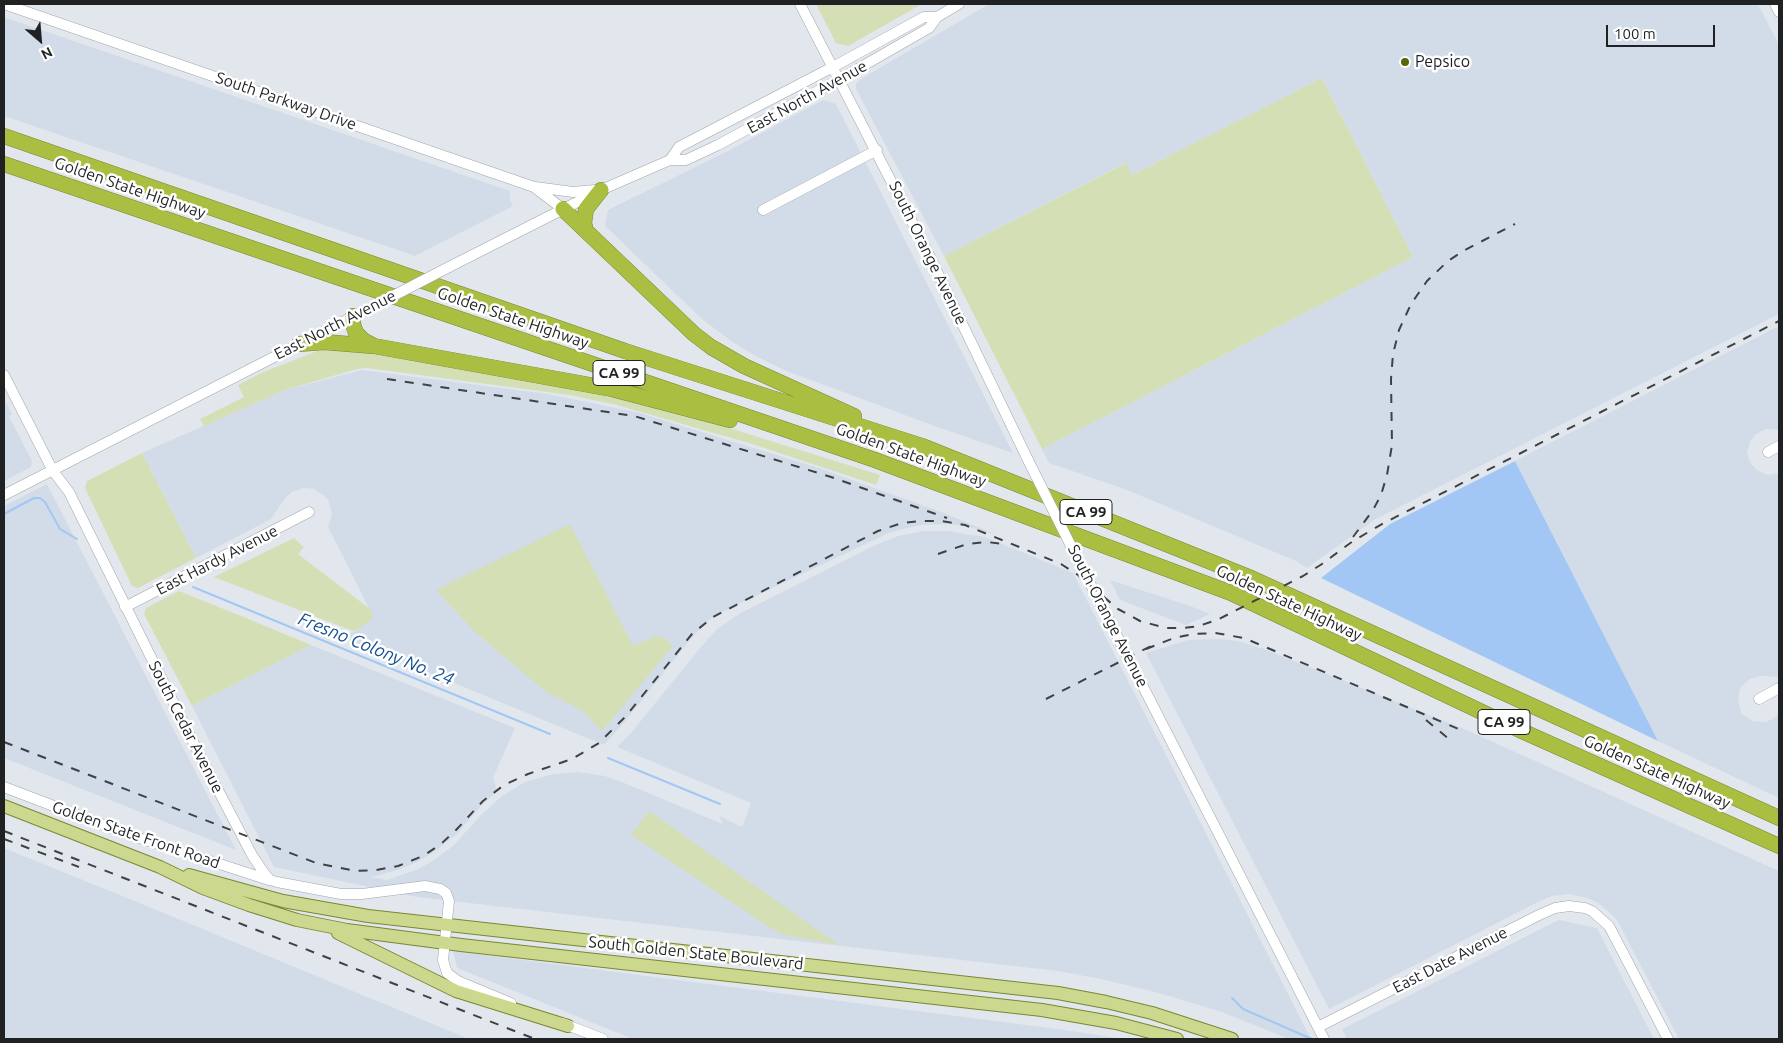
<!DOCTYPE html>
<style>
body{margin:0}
#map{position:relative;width:1783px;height:1043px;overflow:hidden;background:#e2e7ed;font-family:Ubuntu,sans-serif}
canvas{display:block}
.frame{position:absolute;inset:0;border:5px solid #1f2123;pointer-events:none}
.north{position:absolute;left:15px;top:15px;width:50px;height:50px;-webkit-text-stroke:4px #fff;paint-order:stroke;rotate:153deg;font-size:14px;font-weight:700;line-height:20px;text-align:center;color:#1f2123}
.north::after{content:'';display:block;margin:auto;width:18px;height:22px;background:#1f2123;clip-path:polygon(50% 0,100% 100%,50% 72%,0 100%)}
.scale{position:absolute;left:1606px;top:25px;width:109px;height:22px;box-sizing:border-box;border:2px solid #1f2123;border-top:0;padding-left:6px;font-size:15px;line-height:18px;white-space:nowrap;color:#1f2123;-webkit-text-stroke:4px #fff;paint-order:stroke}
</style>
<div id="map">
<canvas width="1783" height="1043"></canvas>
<div class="frame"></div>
<div class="north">N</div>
<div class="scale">100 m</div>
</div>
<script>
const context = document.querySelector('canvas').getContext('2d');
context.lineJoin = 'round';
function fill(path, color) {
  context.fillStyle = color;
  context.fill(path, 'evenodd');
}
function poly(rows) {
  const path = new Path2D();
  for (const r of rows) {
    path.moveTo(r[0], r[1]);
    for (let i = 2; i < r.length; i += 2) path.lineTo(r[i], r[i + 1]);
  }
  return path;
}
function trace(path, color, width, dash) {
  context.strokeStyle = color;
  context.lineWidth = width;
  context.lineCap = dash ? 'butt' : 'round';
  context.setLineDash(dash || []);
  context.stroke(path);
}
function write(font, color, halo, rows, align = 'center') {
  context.font = font + ' Ubuntu,sans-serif';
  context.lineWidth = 5;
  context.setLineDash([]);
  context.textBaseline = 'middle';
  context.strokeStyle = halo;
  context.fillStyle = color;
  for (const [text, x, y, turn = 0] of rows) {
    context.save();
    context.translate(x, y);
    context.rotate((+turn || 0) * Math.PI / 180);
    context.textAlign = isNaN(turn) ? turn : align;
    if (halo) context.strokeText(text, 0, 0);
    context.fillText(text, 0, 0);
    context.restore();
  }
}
fill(poly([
 [989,4,1758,4,1779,45,1779,314,1374,520,1307,568,1296,561,1127,490,1049,463,1042,449,1413,257,1322,78,1132,175,1125,163,944,256,856,89,856,84,859,80],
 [4,17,510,191,510,200,513,206,415,256,4,116],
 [823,100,836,104,1013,453,937,427,784,370,754,355,728,339,702,319,605,226,608,210,728,151],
 [1779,326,1779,430,1766,429,1756,434,1750,442,1747,452,1750,462,1757,470,1767,475,1779,473,1779,677,1759,676,1750,679,1740,688,1738,701,1742,714,1753,721,1766,722,1774,718,1779,713,1779,798,1658,741,1515,461],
 [362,370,548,394,640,413,819,468,941,512,998,535,965,526,949,524,921,525,891,532,732,607,710,619,690,640,621,726,604,745,343,637,359,629,373,616,328,527,332,515,329,502,325,496,314,489,304,488,292,492,286,497,271,519,196,558,142,453,285,390],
 [4,399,12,414,9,416,32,461,31,467,4,481],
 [47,484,83,554,236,850,4,758,4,506],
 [924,531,948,531,985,537,1073,573,1311,1039,1289,1039,1222,1012,1159,993,1101,979,1057,971,417,897,274,867,192,706,311,645,515,728,493,778,497,791,480,807,457,834,434,852,417,862,395,871,371,877,387,880,416,870,431,862,453,846,483,813,502,796,525,782,553,774,578,772,605,776,627,784,723,824,719,816,742,827,751,803,617,747,631,733,700,648,717,629,739,614,873,546,898,536],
 [1110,580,1190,606,1210,614,1186,625,1120,600],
 [1223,639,1242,642,1264,649,1462,728,1779,871,1779,1039,1679,1039,1617,920,1608,911,1598,903,1587,898,1569,894,1552,896,1542,900,1329,1009,1146,653,1188,640],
 [4,848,147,906,469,1039,4,1039],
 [1559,920,1597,928,1654,1039,1347,1039,1342,1029],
 [453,951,1065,1030,1124,1039,633,1039,457,968]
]), '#d2dce8');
fill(poly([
 [816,4,922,4,848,46,836,43],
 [1322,78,1413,257,1042,449,944,256,1126,163,1132,175],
 [322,349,359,351,572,385,707,421,880,475,876,485,752,444,617,405,570,395,367,368,357,369,285,390,204,426,200,419,244,397,238,385,261,373],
 [142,453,196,558,138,588,132,586,85,488,87,481],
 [570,524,633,646,656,636,665,638,673,646,602,731,583,711,545,691,475,632,436,590],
 [294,538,304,547,298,554,370,609,373,616,372,619,359,629,353,631,214,577],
 [179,591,251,620,311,645,192,706,144,614,146,608],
 [649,811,839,945,785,935,772,929,631,835]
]), '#d5dfb5');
fill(poly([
 [1515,461,1658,741,1321,578,1390,524]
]), '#a3c7f4');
trace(poly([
 [4,514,34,498,40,498,45,502,60,529,77,539],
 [193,587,550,734],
 [608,758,720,804],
 [1232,998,1243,1009,1312,1039]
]), '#a3c7f4', 2);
const minor = poly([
 [4,4,534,187,563,209],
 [800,4,929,255,1029,462],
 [1775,4,1779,12],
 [670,160,679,147,833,67,924,17,937,17],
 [535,187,573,192,595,190],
 [763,210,877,150],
 [449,267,601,190,670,160,686,160,718,145,840,79,929,28,937,17,959,4],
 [4,375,53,471,69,492,192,740,252,855,264,873,270,880,277,882,341,894,362,894,425,886,440,889,446,893,449,901,443,960,447,973,458,981,511,1003],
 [1768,452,1779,446],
 [4,495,368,309],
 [1075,554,1324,1039],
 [125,607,309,512],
 [1759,699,1779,688],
 [4,787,127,834,269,880],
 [562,1023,603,1039],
 [1318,1027,1539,915,1555,908,1569,906,1585,908,1592,911,1609,926,1668,1039]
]);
const major = poly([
 [4,806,160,867,203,888,249,905,297,920,347,930,461,945,1042,1010,1116,1023,1177,1039],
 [189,875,283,901,368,916,1058,993,1106,1002,1152,1013,1232,1039],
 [338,933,456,991,568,1026]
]);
const highway = poly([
 [4,136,625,351,922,446,1251,578,1779,818],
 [4,164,875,460,1231,593,1524,732,1779,846],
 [563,209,694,334,711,347,744,366,854,416],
 [586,231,584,223,586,209,601,190],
 [353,316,353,324,356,333,363,340,374,346,612,389,730,420],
 [299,344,324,342,373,346]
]);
trace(minor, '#a1a5ab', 11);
trace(major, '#798736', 14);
trace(highway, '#798736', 16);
trace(minor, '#fff', 10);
trace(major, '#ccd88d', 12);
trace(highway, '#aabe41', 15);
trace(poly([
 [387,379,634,416,831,477,947,518],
 [1353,537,1373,510,1381,495,1387,475,1392,445,1391,379,1393,354,1399,330,1411,304,1427,281,1448,261,1463,251,1515,224],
 [938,554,967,544,987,542,1004,544],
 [1146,649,1174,638,1193,634,1215,633,1244,638,1461,730],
 [1046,699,1151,646],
 [1426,720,1449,739],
 [4,742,316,863,356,871,376,870,398,866,423,856,441,844,456,830,483,801,504,785,528,774,572,759,599,743,626,716,692,634,713,617,878,531,902,523,920,521,941,521,965,525,1061,564,1078,575,1118,609,1140,621,1166,628,1184,628,1199,626,1219,619,1303,576,1322,564,1353,541,1384,523,1779,321],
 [4,831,535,1039],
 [4,839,79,867]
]), '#3f4144', 2, [9, 9]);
const minorBridge = poly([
 [368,309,449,267],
 [1029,462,1075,554]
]);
trace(minorBridge, '#a1a5ab', 11, []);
trace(minorBridge, '#fff', 10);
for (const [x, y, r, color] of [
 [1405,62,5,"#586508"]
]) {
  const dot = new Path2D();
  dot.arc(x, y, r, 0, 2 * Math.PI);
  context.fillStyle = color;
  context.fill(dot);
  trace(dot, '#fff', 2);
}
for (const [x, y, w] of [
 [619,373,52],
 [1086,512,52],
 [1504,722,52]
]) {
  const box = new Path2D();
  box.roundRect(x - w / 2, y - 12.5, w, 25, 4);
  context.fillStyle = '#fff';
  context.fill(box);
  trace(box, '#1f2123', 1);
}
write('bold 15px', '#1f2123', null, [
 ["CA 99",619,373],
 ["CA 99",1086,512],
 ["CA 99",1504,722]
]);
write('16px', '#1f2123', '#fff', [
 ["Pepsico",1415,62]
], 'left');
write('16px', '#1f2123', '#fff', [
 ["East North Avenue",807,97,-29],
 ["South Parkway Drive",286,101,19],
 ["Golden State Highway",130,188,19],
 ["South Orange Avenue",928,253,64],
 ["Golden State Highway",513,318,19],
 ["East North Avenue",335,325,-27],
 ["Golden State Highway",911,455,20],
 ["East Hardy Avenue",217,560,-27],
 ["Golden State Highway",1289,603,25],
 ["South Orange Avenue",1108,616,63],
 ["South Cedar Avenue",186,727,63],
 ["Golden State Highway",1657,772,24],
 ["Golden State Front Road",136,835,19],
 ["South Golden State Boulevard",696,953,6],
 ["East Date Avenue",1450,960,-27]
]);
write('italic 18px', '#155193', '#fff', [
 ["Fresno Colony No. 24",376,649,22]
]);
</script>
